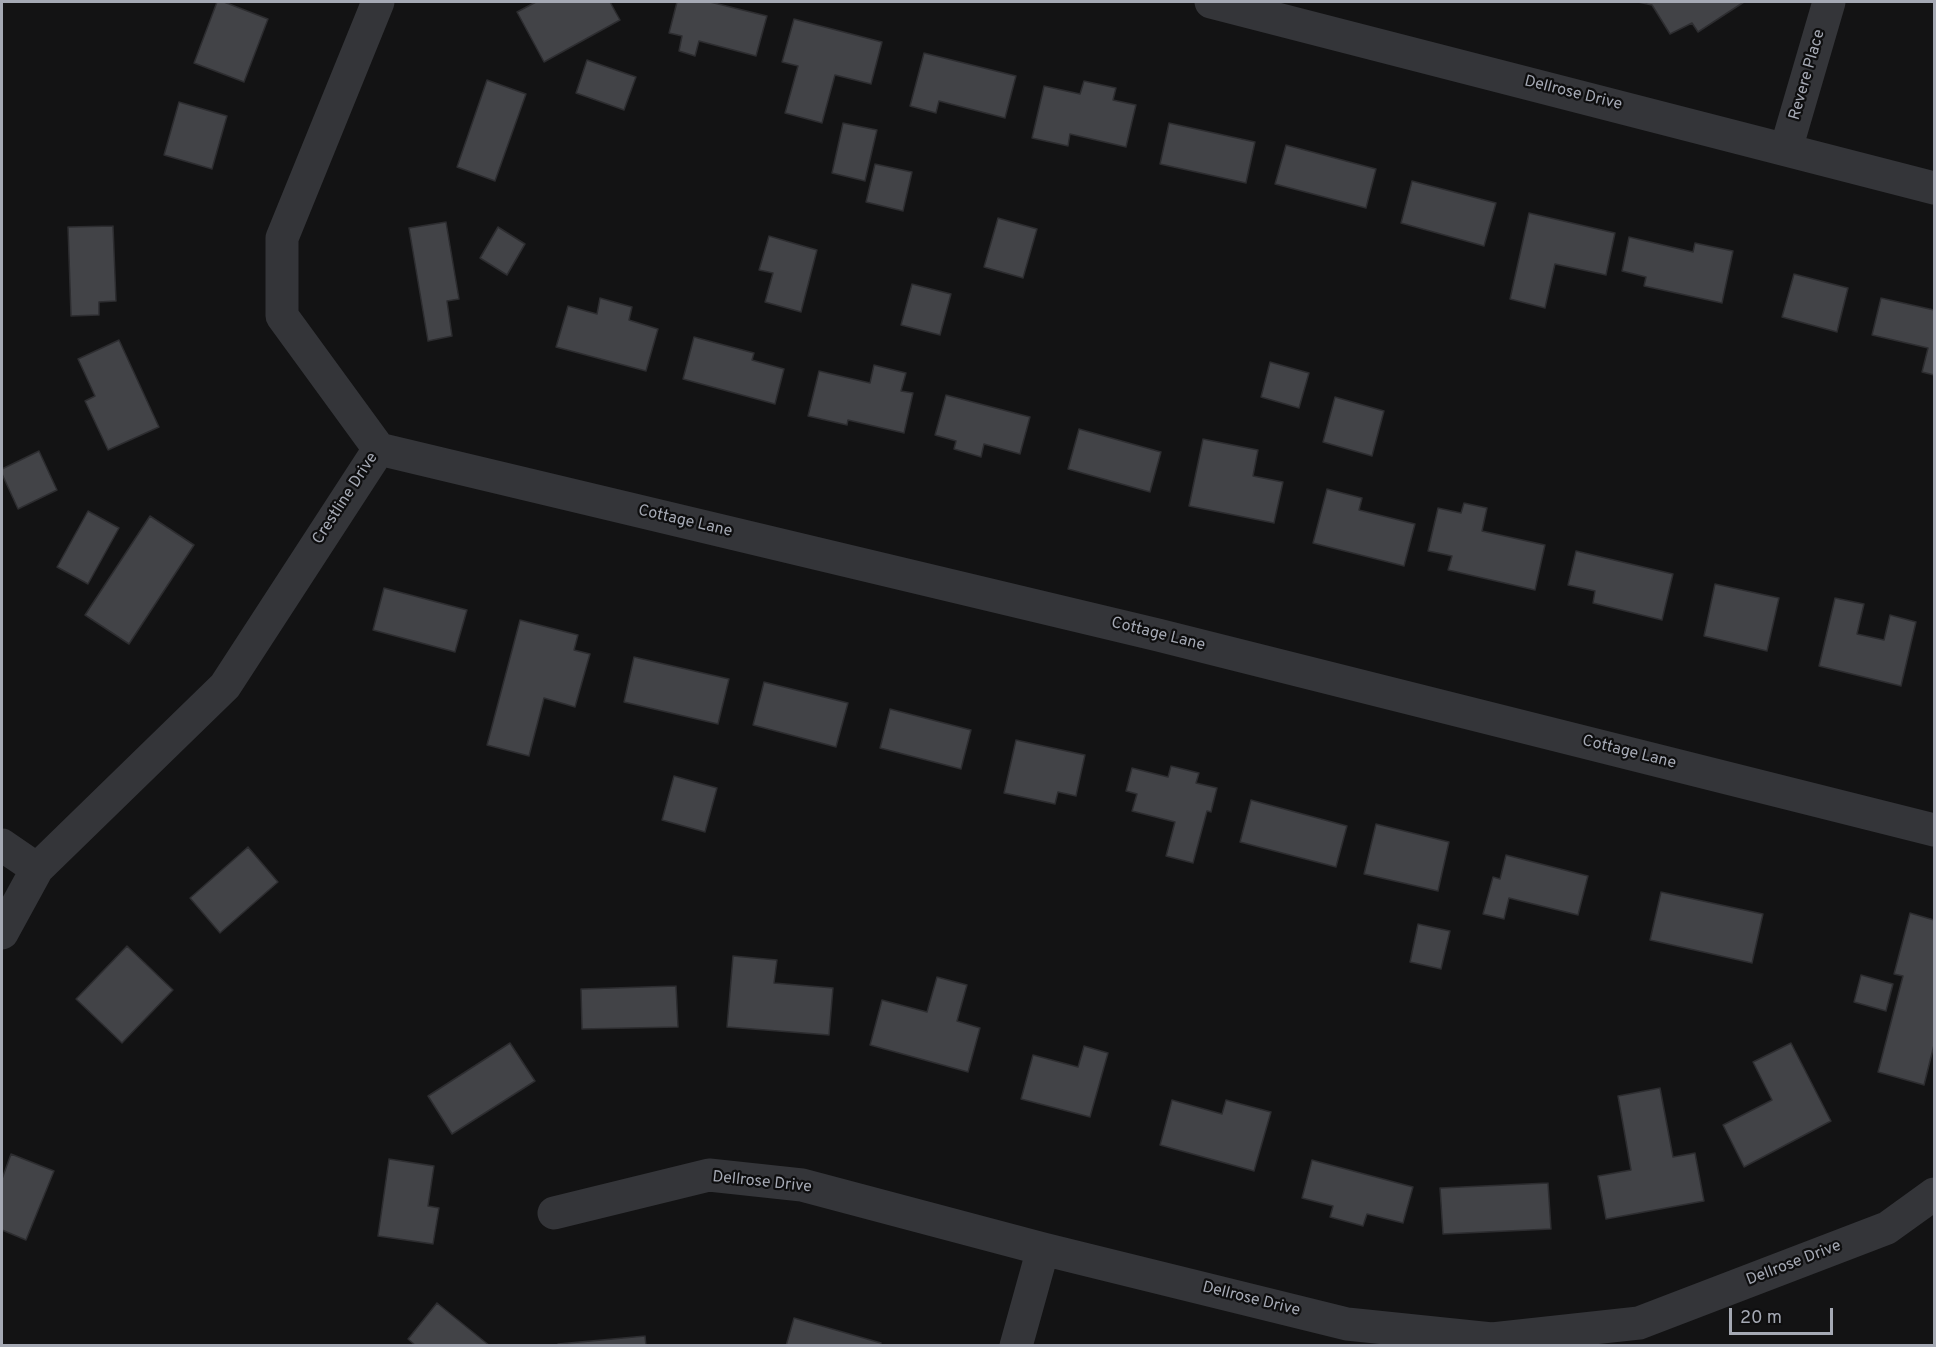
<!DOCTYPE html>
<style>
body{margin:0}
#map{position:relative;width:1936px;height:1347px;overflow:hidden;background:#131314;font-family:Overpass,sans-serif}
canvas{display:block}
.frame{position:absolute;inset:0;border:3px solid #a5a9b4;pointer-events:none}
.scale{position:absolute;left:1729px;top:1308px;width:104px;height:27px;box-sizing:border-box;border:3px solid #a5a9b4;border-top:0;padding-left:8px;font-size:18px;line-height:21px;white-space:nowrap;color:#a5a9b4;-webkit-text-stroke:4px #0e0e0f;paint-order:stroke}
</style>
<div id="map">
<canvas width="1936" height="1347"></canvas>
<div class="frame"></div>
<div class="scale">20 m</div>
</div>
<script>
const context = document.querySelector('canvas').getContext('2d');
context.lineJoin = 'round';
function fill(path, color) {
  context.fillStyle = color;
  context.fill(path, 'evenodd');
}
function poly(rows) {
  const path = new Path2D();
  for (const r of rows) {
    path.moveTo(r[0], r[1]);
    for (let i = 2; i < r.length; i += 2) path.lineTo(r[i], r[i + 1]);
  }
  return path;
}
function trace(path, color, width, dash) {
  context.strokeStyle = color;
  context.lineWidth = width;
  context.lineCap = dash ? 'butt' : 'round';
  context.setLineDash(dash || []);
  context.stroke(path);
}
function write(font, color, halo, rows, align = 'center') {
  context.font = font + ' Overpass,sans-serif';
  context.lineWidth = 4.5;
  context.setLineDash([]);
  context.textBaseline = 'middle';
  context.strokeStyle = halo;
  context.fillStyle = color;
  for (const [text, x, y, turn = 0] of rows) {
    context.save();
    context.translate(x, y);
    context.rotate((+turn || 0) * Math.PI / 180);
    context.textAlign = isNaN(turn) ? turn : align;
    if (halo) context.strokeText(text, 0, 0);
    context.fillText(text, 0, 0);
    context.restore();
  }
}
const building = poly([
 [217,2,224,2,268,19,244,82,194,63,217,2],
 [536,2,610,2,620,20,544,62,517,12,536,2],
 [677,2,710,2,767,16,756,56,699,41,695,56,679,51,682,36,669,33,677,2],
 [1638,2,1744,2,1698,32,1692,23,1670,34,1652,5,1638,2],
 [794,19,882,42,871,84,835,75,822,123,785,113,798,66,782,62,794,19],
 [924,53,1016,76,1005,118,939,101,936,113,910,106,924,53],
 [587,60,636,77,624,110,576,93,587,60],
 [487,80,526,94,495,181,457,167,487,80],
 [1084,81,1116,88,1113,100,1136,105,1126,147,1070,134,1068,146,1032,138,1044,86,1080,94,1084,81],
 [179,102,227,116,212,169,164,155,179,102],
 [843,123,877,130,865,181,832,173,843,123],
 [1169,123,1255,142,1246,183,1160,164,1169,123],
 [1286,145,1376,169,1366,208,1275,184,1286,145],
 [875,164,912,172,903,211,866,202,875,164],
 [1412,181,1496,203,1484,246,1401,223,1412,181],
 [1529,213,1615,233,1606,275,1555,264,1545,308,1510,299,1529,213],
 [998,218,1037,229,1023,278,984,267,998,218],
 [446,222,459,299,447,301,452,336,428,341,409,228,446,222],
 [113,226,116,301,99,302,99,315,71,316,68,227,113,226],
 [498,227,525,244,507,275,480,258,498,227],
 [769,236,817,250,801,312,765,302,773,273,759,270,769,236],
 [1629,237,1693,252,1695,243,1733,251,1722,303,1644,286,1646,277,1622,271,1629,237],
 [1794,274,1848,288,1837,332,1782,317,1794,274],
 [912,284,951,294,940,335,901,325,912,284],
 [600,298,632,307,629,320,658,329,646,371,556,347,568,306,597,314,600,298],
 [1881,298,1934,310,1934,375,1922,372,1928,348,1872,335,1881,298],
 [694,337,754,353,752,360,784,369,775,404,683,379,694,337],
 [119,340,159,427,108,450,85,401,95,396,78,359,119,340],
 [1270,362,1309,373,1299,408,1261,397,1270,362],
 [874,365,906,373,901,391,913,393,904,433,848,420,847,425,808,416,819,371,870,383,874,365],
 [946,395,1030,417,1020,454,984,444,981,457,954,449,956,441,935,435,946,395],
 [1335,397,1384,411,1372,456,1323,442,1335,397],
 [1079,429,1161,452,1150,492,1068,469,1079,429],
 [1203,439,1258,450,1253,476,1283,482,1274,523,1189,506,1203,439],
 [39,451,57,490,18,509,2,474,2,469,39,451],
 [1327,489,1362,498,1359,510,1415,524,1404,566,1313,543,1327,489],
 [1464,503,1487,508,1482,531,1545,545,1535,590,1448,570,1452,556,1428,551,1438,508,1461,513,1464,503],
 [88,511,119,528,88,584,57,567,88,511],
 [150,516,194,545,129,644,85,615,150,516],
 [1576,551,1673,574,1662,620,1593,603,1595,591,1568,585,1576,551],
 [1715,584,1779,598,1767,651,1704,636,1715,584],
 [384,588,467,610,455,652,373,630,384,588],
 [1835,598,1864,604,1857,634,1884,640,1890,615,1916,622,1901,686,1819,666,1835,598],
 [520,620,578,635,574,650,590,654,575,707,544,698,529,756,487,745,520,620],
 [634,657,729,679,718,724,624,702,634,657],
 [764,682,848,703,836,747,753,725,764,682],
 [890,709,971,730,961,769,880,748,890,709],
 [1016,740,1085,755,1076,796,1058,792,1055,804,1004,793,1016,740],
 [1171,766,1199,773,1196,783,1217,788,1211,812,1207,811,1193,863,1166,856,1175,822,1132,811,1137,794,1126,791,1132,768,1168,777,1171,766],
 [674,776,717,788,705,832,662,820,674,776],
 [1251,800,1347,826,1336,867,1240,842,1251,800],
 [1376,824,1449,842,1438,891,1364,874,1376,824],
 [248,847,278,882,220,933,190,898,248,847],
 [1506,855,1588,876,1578,915,1509,898,1504,919,1483,914,1493,877,1500,879,1506,855],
 [1661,892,1763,914,1752,963,1650,940,1661,892],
 [1910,913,1934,920,1934,1045,1924,1085,1878,1072,1903,976,1894,974,1910,913],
 [1418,924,1450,931,1441,969,1410,962,1418,924],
 [127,946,173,990,122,1043,76,999,127,946],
 [733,956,777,960,774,983,833,988,829,1035,727,1027,733,956],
 [1861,975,1893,984,1886,1011,1854,1002,1861,975],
 [937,977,967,985,957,1021,980,1028,968,1072,870,1045,882,1000,927,1012,937,977],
 [676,986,678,1027,582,1029,581,989,676,986],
 [510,1043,535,1081,452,1134,428,1096,510,1043],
 [1791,1043,1831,1121,1744,1167,1723,1125,1772,1100,1753,1062,1791,1043],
 [1084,1046,1108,1053,1090,1117,1021,1099,1033,1055,1078,1067,1084,1046],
 [1660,1088,1673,1157,1695,1153,1704,1201,1606,1219,1598,1176,1631,1170,1618,1096,1660,1088],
 [1172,1100,1222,1114,1226,1100,1271,1112,1254,1171,1160,1145,1172,1100],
 [11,1154,54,1171,26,1240,2,1230,2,1179,11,1154],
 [389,1159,434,1166,428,1206,439,1208,433,1244,378,1236,389,1159],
 [1312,1160,1413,1187,1403,1223,1367,1214,1363,1226,1330,1217,1333,1206,1302,1198,1312,1160],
 [1548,1183,1551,1229,1443,1234,1440,1188,1548,1183],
 [437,1303,490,1346,416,1346,408,1339,437,1303],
 [794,1318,881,1343,880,1346,786,1346,794,1318],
 [645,1336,646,1346,558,1346,558,1344,645,1336]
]);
fill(building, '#424347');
trace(building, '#2d2d30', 1.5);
trace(poly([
 [1211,2,1934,188],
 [1786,149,1829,2],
 [379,449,1158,635,1934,830],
 [2,845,37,869],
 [2,933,37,869,225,686,379,449,282,316,282,238,378,2],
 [554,1213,709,1175,802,1185,1043,1249,1347,1324,1492,1339,1639,1323,1887,1228,1934,1194],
 [1016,1346,1043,1249]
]), '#343539', 33);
write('16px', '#a5a9b4', '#0e0e0f', [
 ["Revere Place",1808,75,-74],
 ["Dellrose Drive",1573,94,14],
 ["Crestline Drive",346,499,-57],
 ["Cottage Lane",685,522,13],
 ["Cottage Lane",1158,635,14],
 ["Cottage Lane",1629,753,14],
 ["Dellrose Drive",762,1183,6],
 ["Dellrose Drive",1794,1264,-21],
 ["Dellrose Drive",1251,1300,14]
]);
</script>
